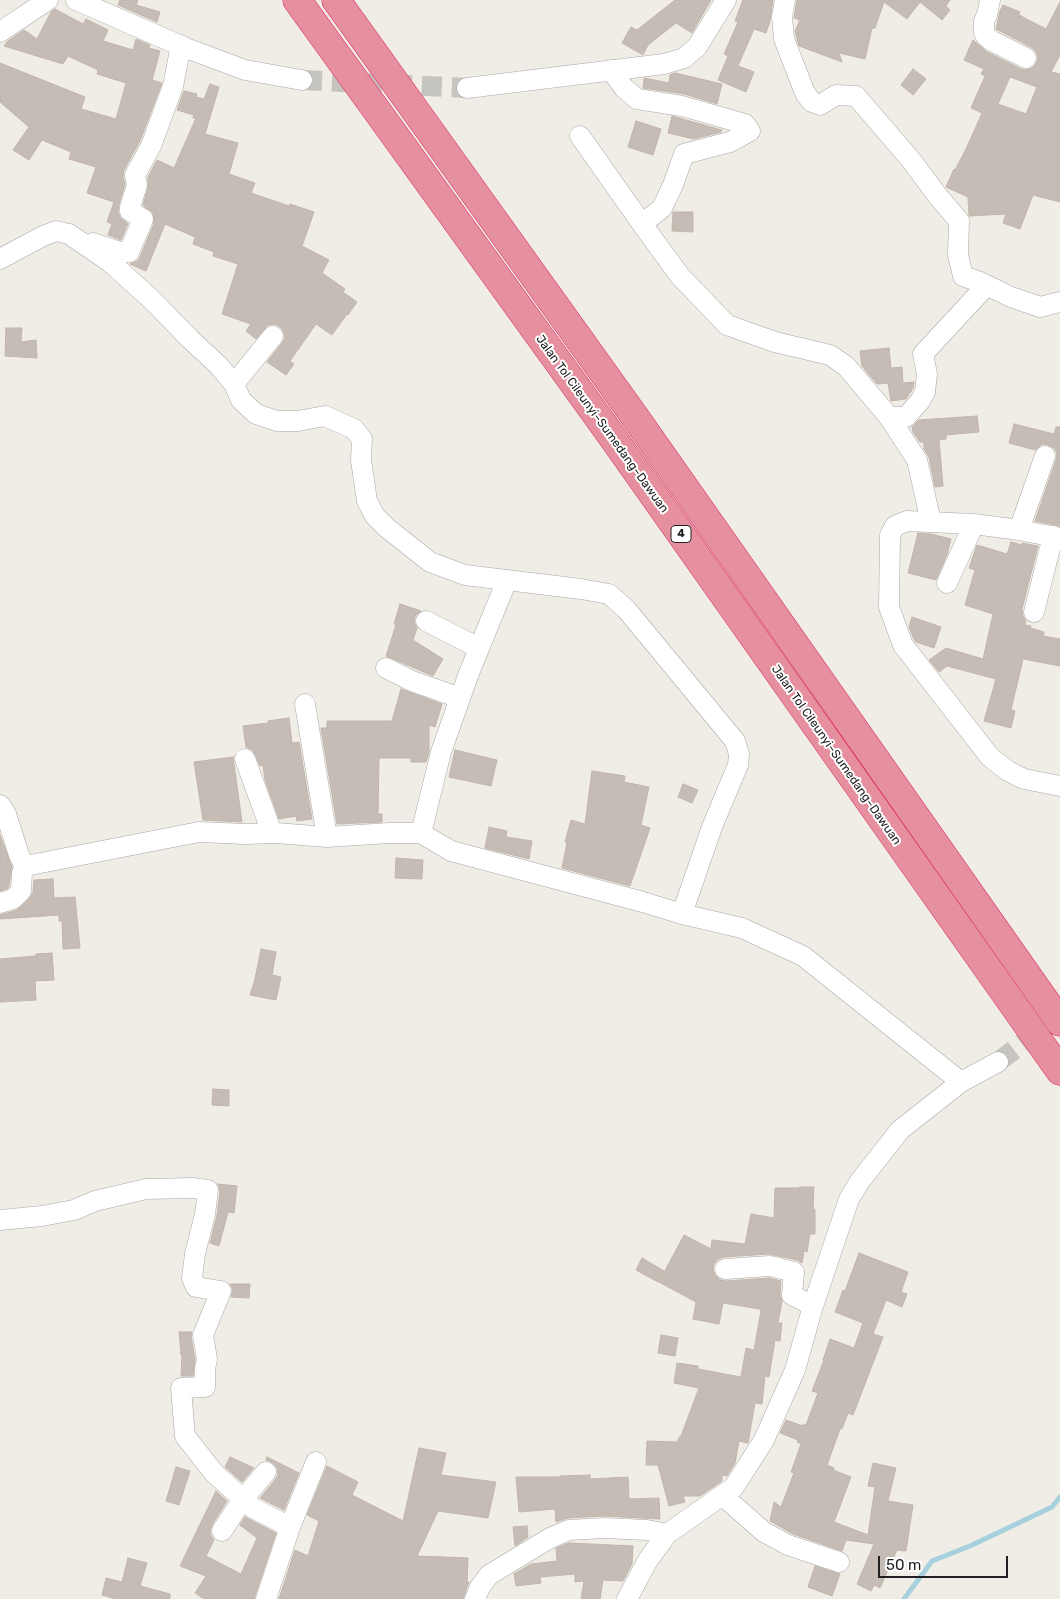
<!DOCTYPE html>
<meta charset="utf-8">
<style>
body{margin:0}
#map{position:relative;width:1060px;height:1599px;overflow:hidden;background:#f0ede6;font-family:Rubik,sans-serif}
canvas{display:block}
.scale{position:absolute;left:878px;top:1556px;width:130px;height:22px;box-sizing:border-box;border:2px solid #202020;border-top:0;padding-left:6px;font-size:15px;line-height:18px;white-space:nowrap;color:#202020;-webkit-text-stroke:4px #fff;paint-order:stroke}
</style>
<div id="map">
<canvas width="1060" height="1599"></canvas>
<div class="scale">50 m</div>
</div>
<script>
const context = document.querySelector('canvas').getContext('2d');
context.lineJoin = 'round';
function poly(rows) {
  const path = new Path2D();
  for (const r of rows) {
    path.moveTo(r[0], r[1]);
    for (let i = 2; i < r.length; i += 2) path.lineTo(r[i], r[i + 1]);
  }
  return path;
}
function trace(path, color, width, dash) {
  context.strokeStyle = color;
  context.lineWidth = width;
  context.lineCap = dash ? 'butt' : 'round';
  context.setLineDash(dash || []);
  context.stroke(path);
}
function fill(path, color) {
  context.fillStyle = color;
  context.fill(path, 'evenodd');
}
function write(font, color, halo, rows, align = 'center') {
  context.font = font + ' Rubik,sans-serif';
  context.lineWidth = 4;
  context.setLineDash([]);
  context.textBaseline = 'middle';
  context.strokeStyle = halo;
  context.fillStyle = color;
  for (const [text, x, y, turn = 0] of rows) {
    context.save();
    context.translate(x, y);
    context.rotate((+turn || 0) * Math.PI / 180);
    context.textAlign = isNaN(turn) ? turn : align;
    if (halo) context.strokeText(text, 0, 0);
    context.fillText(text, 0, 0);
    context.restore();
  }
}
trace(poly([
 [904,1599,932,1561,970,1546,1052,1507,1060,1497]
]), '#a7d0dd', 5);
const building = poly([
 [120,0,138,0,136,5,160,12,157,22,118,5,120,0],
 [675,0,711,0,692,33,676,23,648,45,643,55,622,43,631,27,637,30,675,0],
 [743,0,773,0,770,21,766,33,754,29,738,66,754,72,746,92,718,80,728,56,724,54,738,22,735,21,743,0],
 [797,0,950,0,946,6,950,10,942,20,920,2,907,19,884,2,875,28,872,28,865,59,839,53,842,62,799,46,795,31,800,20,794,18,797,0],
 [1060,2,1060,55,1051,72,1060,74,1060,202,1033,195,1020,229,1003,223,1006,214,969,216,968,197,946,187,954,169,955,170,966,149,982,113,971,108,985,76,981,74,984,69,964,60,973,40,987,52,1021,69,1026,70,1032,68,1036,64,1038,58,1036,51,1031,47,996,29,1000,11,1003,5,1020,12,1019,15,1046,29,1060,2],
 [1010,77,1037,87,1026,114,998,104,1010,77],
 [55,9,83,24,86,19,108,30,103,41,133,50,136,39,150,45,149,48,160,51,152,80,162,83,140,141,124,170,123,177,125,184,119,204,118,211,120,217,128,224,121,240,108,235,112,224,107,222,114,202,87,193,96,167,69,159,71,152,42,140,29,160,13,150,29,127,0,102,0,63,85,97,81,109,116,119,126,83,97,74,98,70,68,56,63,64,4,46,8,41,24,30,37,39,51,12,55,9],
 [913,69,926,79,913,95,901,85,913,69],
 [675,73,722,84,717,104,684,94,643,88,644,78,669,83,670,75,675,73],
 [210,84,219,87,205,134,238,143,229,174,255,183,251,193,289,206,290,204,314,212,302,246,329,260,322,273,345,289,343,292,357,302,348,315,347,314,332,335,316,324,290,361,294,364,286,375,267,362,282,343,285,338,284,332,281,327,275,324,268,325,256,339,246,331,251,324,222,314,238,264,213,256,214,252,193,244,195,237,165,224,146,271,130,264,137,261,140,257,154,223,153,213,143,205,148,188,148,177,157,160,174,168,196,118,193,118,194,115,177,110,184,91,197,94,196,97,204,99,210,84],
 [672,116,722,130,721,132,694,139,668,133,672,116],
 [636,121,661,129,653,155,628,147,636,121],
 [673,212,693,212,693,232,672,231,673,212],
 [6,328,22,328,21,342,36,340,37,358,5,356,6,328],
 [889,348,891,368,902,367,903,383,914,382,913,388,906,399,891,401,888,383,877,384,865,370,864,367,862,367,860,351,889,348],
 [977,416,979,432,946,435,946,439,939,440,943,486,935,487,929,457,924,449,924,442,920,442,913,432,912,427,919,420,977,416],
 [1014,424,1054,434,1056,427,1060,427,1060,526,1035,521,1056,460,1057,453,1054,448,1048,445,1042,444,1035,450,1009,443,1014,424],
 [918,533,931,534,951,539,947,555,936,580,908,573,918,533],
 [1011,542,1022,545,1022,543,1038,546,1022,609,1023,616,1026,621,1025,625,1031,626,1030,628,1044,632,1043,636,1060,639,1060,666,1023,659,1011,710,1015,711,1011,728,984,721,996,679,947,666,939,672,929,660,946,648,983,659,993,614,965,605,975,570,969,568,977,545,1007,554,1011,542],
 [400,604,421,611,415,616,414,622,417,628,413,640,443,659,433,676,386,656,396,625,394,624,400,604],
 [912,617,941,627,934,648,916,642,914,639,909,627,912,617],
 [401,689,442,704,435,727,429,725,429,753,426,762,411,762,411,758,379,758,378,814,382,814,382,822,337,824,321,728,327,728,327,721,392,721,401,689],
 [289,718,292,743,299,742,312,819,297,821,296,816,279,819,265,780,263,765,260,766,253,750,246,747,243,726,268,723,268,721,289,718],
 [455,750,497,760,491,786,449,777,455,750],
 [233,757,242,822,203,820,194,762,233,757],
 [592,771,625,776,624,782,649,787,641,825,650,828,630,886,562,868,567,843,565,842,571,820,585,824,592,771],
 [683,784,698,790,692,803,678,797,683,784],
 [489,827,507,831,506,837,532,841,529,859,485,848,489,827],
 [0,835,12,867,9,886,7,889,0,891,0,835],
 [396,858,423,860,422,879,395,878,396,858],
 [53,879,54,898,75,897,80,948,63,949,62,921,59,921,59,915,0,919,0,915,17,910,29,899,33,892,34,880,53,879],
 [261,949,276,952,272,975,281,977,276,1000,250,995,255,979,261,949],
 [52,953,54,980,35,981,36,1000,0,1002,0,959,36,956,36,954,52,953],
 [213,1089,229,1090,229,1106,212,1105,213,1089],
 [218,1184,237,1186,234,1213,228,1212,219,1246,210,1243,217,1215,220,1191,218,1184],
 [800,1187,814,1187,813,1209,815,1209,815,1234,810,1234,807,1252,804,1251,802,1263,797,1260,769,1254,724,1257,718,1259,714,1264,713,1270,715,1275,720,1280,726,1281,769,1278,781,1281,780,1294,782,1301,778,1323,782,1323,780,1341,775,1340,769,1377,765,1376,762,1404,755,1403,748,1443,739,1441,735,1463,727,1476,722,1475,722,1481,700,1496,683,1496,685,1502,669,1506,658,1465,646,1465,647,1441,677,1442,680,1436,681,1436,699,1388,674,1383,677,1363,698,1366,698,1369,741,1377,746,1348,754,1350,761,1311,760,1309,723,1303,719,1324,693,1319,696,1302,659,1282,684,1235,711,1249,712,1240,745,1244,751,1214,774,1218,775,1188,800,1188,800,1187],
 [859,1253,908,1272,901,1292,907,1294,902,1307,886,1300,873,1334,883,1337,853,1415,848,1413,842,1429,840,1429,827,1465,834,1468,833,1470,851,1477,834,1522,868,1535,875,1487,868,1486,873,1463,896,1468,888,1501,913,1505,906,1551,897,1550,880,1588,874,1585,871,1591,857,1584,874,1544,846,1540,842,1551,793,1534,770,1521,774,1502,781,1507,794,1473,791,1472,801,1444,797,1442,798,1440,780,1433,786,1420,803,1426,804,1424,806,1425,818,1393,812,1391,824,1360,823,1360,830,1339,854,1348,863,1323,835,1312,843,1290,845,1291,859,1253],
 [642,1258,664,1271,658,1282,636,1270,642,1258],
 [230,1284,250,1284,249,1298,231,1297,233,1289,230,1284],
 [179,1332,192,1332,191,1337,195,1359,193,1376,181,1376,182,1355,181,1355,179,1332],
 [661,1335,678,1338,675,1356,658,1353,661,1335],
 [419,1448,446,1453,441,1475,496,1482,488,1518,438,1511,417,1556,468,1558,467,1582,469,1582,463,1599,279,1599,295,1550,308,1556,319,1521,307,1515,327,1466,358,1482,352,1495,403,1521,419,1448],
 [230,1457,254,1468,242,1482,225,1467,230,1457],
 [267,1457,299,1473,284,1510,260,1498,275,1480,278,1475,277,1468,273,1463,266,1460,267,1457],
 [176,1467,190,1471,179,1505,166,1501,176,1467],
 [590,1475,590,1479,628,1477,629,1499,659,1498,660,1519,603,1516,568,1518,556,1522,555,1509,519,1512,516,1477,560,1477,560,1476,590,1475],
 [216,1491,227,1501,212,1525,210,1531,211,1536,214,1540,206,1556,241,1574,257,1538,240,1525,245,1517,276,1533,254,1599,204,1599,195,1593,206,1576,180,1566,216,1491],
 [527,1526,528,1537,515,1546,513,1527,527,1526],
 [569,1543,633,1546,632,1564,623,1581,603,1580,600,1599,581,1599,584,1581,575,1582,575,1574,540,1577,541,1583,516,1586,514,1574,531,1564,557,1561,556,1548,569,1543],
 [128,1558,147,1563,140,1586,170,1594,170,1599,116,1599,102,1595,106,1578,122,1582,128,1558],
 [815,1566,840,1574,832,1596,808,1587,815,1566]
]);
fill(building, '#c5bdb5');
trace(building, '#c2b4a8', 1);
trace(poly([
 [302,80,467,88],
 [998,1062,1045,1026]
]), '#c6c4be', 20, [20, 10]);
const street = poly([
 [76,0,186,48,245,70,302,80],
 [785,0,782,17,784,39,805,93,812,102,820,105,836,95,856,96,911,160,937,195,959,221,958,255,963,276,980,282,1011,297,1040,307,1060,302],
 [990,0,987,15,984,21,984,33,986,36,992,41,1026,58],
 [0,32,48,0],
 [611,70,624,88,637,99,682,106,745,124,750,131,730,142,684,154,673,185,662,208,642,224,680,276,727,325,775,342,830,355,846,366,889,417,917,460,931,522],
 [467,88,664,64,684,58,697,47,726,0],
 [580,136,642,224],
 [93,243,123,253,129,252,143,219,130,211,130,207,137,185,135,175,151,146,173,86,181,45],
 [0,259,43,236,56,231,69,234,110,262,152,300,190,339,219,366,234,384,241,400,256,414,277,421,298,421,325,416,354,429,362,439,361,460,367,501,375,516,387,528,430,562,465,575,581,589,609,594,626,609,735,741,739,754,738,765,712,827,682,914],
 [234,384,273,336],
 [889,417,906,417,920,401,925,392,927,374,923,354,986,286],
 [1019,530,1045,456],
 [1060,538,1019,530,974,524,907,521,895,526,890,535,889,607,903,645,990,757,1008,771,1024,779,1060,786],
 [947,583,974,524],
 [1034,612,1053,536],
 [426,621,479,648],
 [386,668,412,681,460,698],
 [305,704,327,837],
 [245,759,272,833],
 [0,805,6,814,19,855,25,866],
 [421,833,441,752,469,673,507,580],
 [0,903,13,899,21,891,22,873,25,866,199,832,245,834,276,833,327,837,389,833,421,833,451,851,643,902,682,914,742,928,803,956,961,1082],
 [0,1220,42,1216,74,1210,95,1201,146,1189,192,1188,208,1190,205,1214,195,1254,192,1278,196,1287,221,1291,203,1335,207,1359,205,1369,205,1387,181,1388,185,1436,214,1473,253,1508,290,1527,266,1599],
 [725,1269,770,1266,794,1272,792,1295,813,1306],
 [723,1496,764,1532,788,1545,839,1562],
 [290,1527,316,1462],
 [222,1531,243,1499,266,1472],
 [475,1599,480,1587,489,1575,550,1538,569,1530,604,1528,647,1530,667,1534],
 [627,1599,648,1560,667,1534,734,1487,764,1440,795,1370,813,1306,849,1199,860,1181,900,1130,961,1082,998,1062]
]);
const highway = poly([
 [297,0,611,435,1060,1071],
 [336,0,635,417,1060,1022]
]);
trace(street, '#a7a7a7', 21);
trace(highway, '#da2862', 29);
trace(street, '#fff', 20);
trace(highway, '#e68f9e', 28);
for (const [x, y, w] of [
 [681,534,20]
]) {
  const box = new Path2D();
  box.roundRect(x - w / 2, y - 8.5, w, 17, 4);
  context.fillStyle = '#fff';
  context.fill(box);
  trace(box, '#202020', 1);
}
write('bold 11px', '#202020', null, [
 ["4",681,534]
]);
write('12px', '#202020', '#fff', [
 ["Jalan Tol Cileunyi–Sumedang–Dawuan",602,424,54],
 ["Jalan Tol Cileunyi–Sumedang–Dawuan",836,755,55]
]);
</script>
